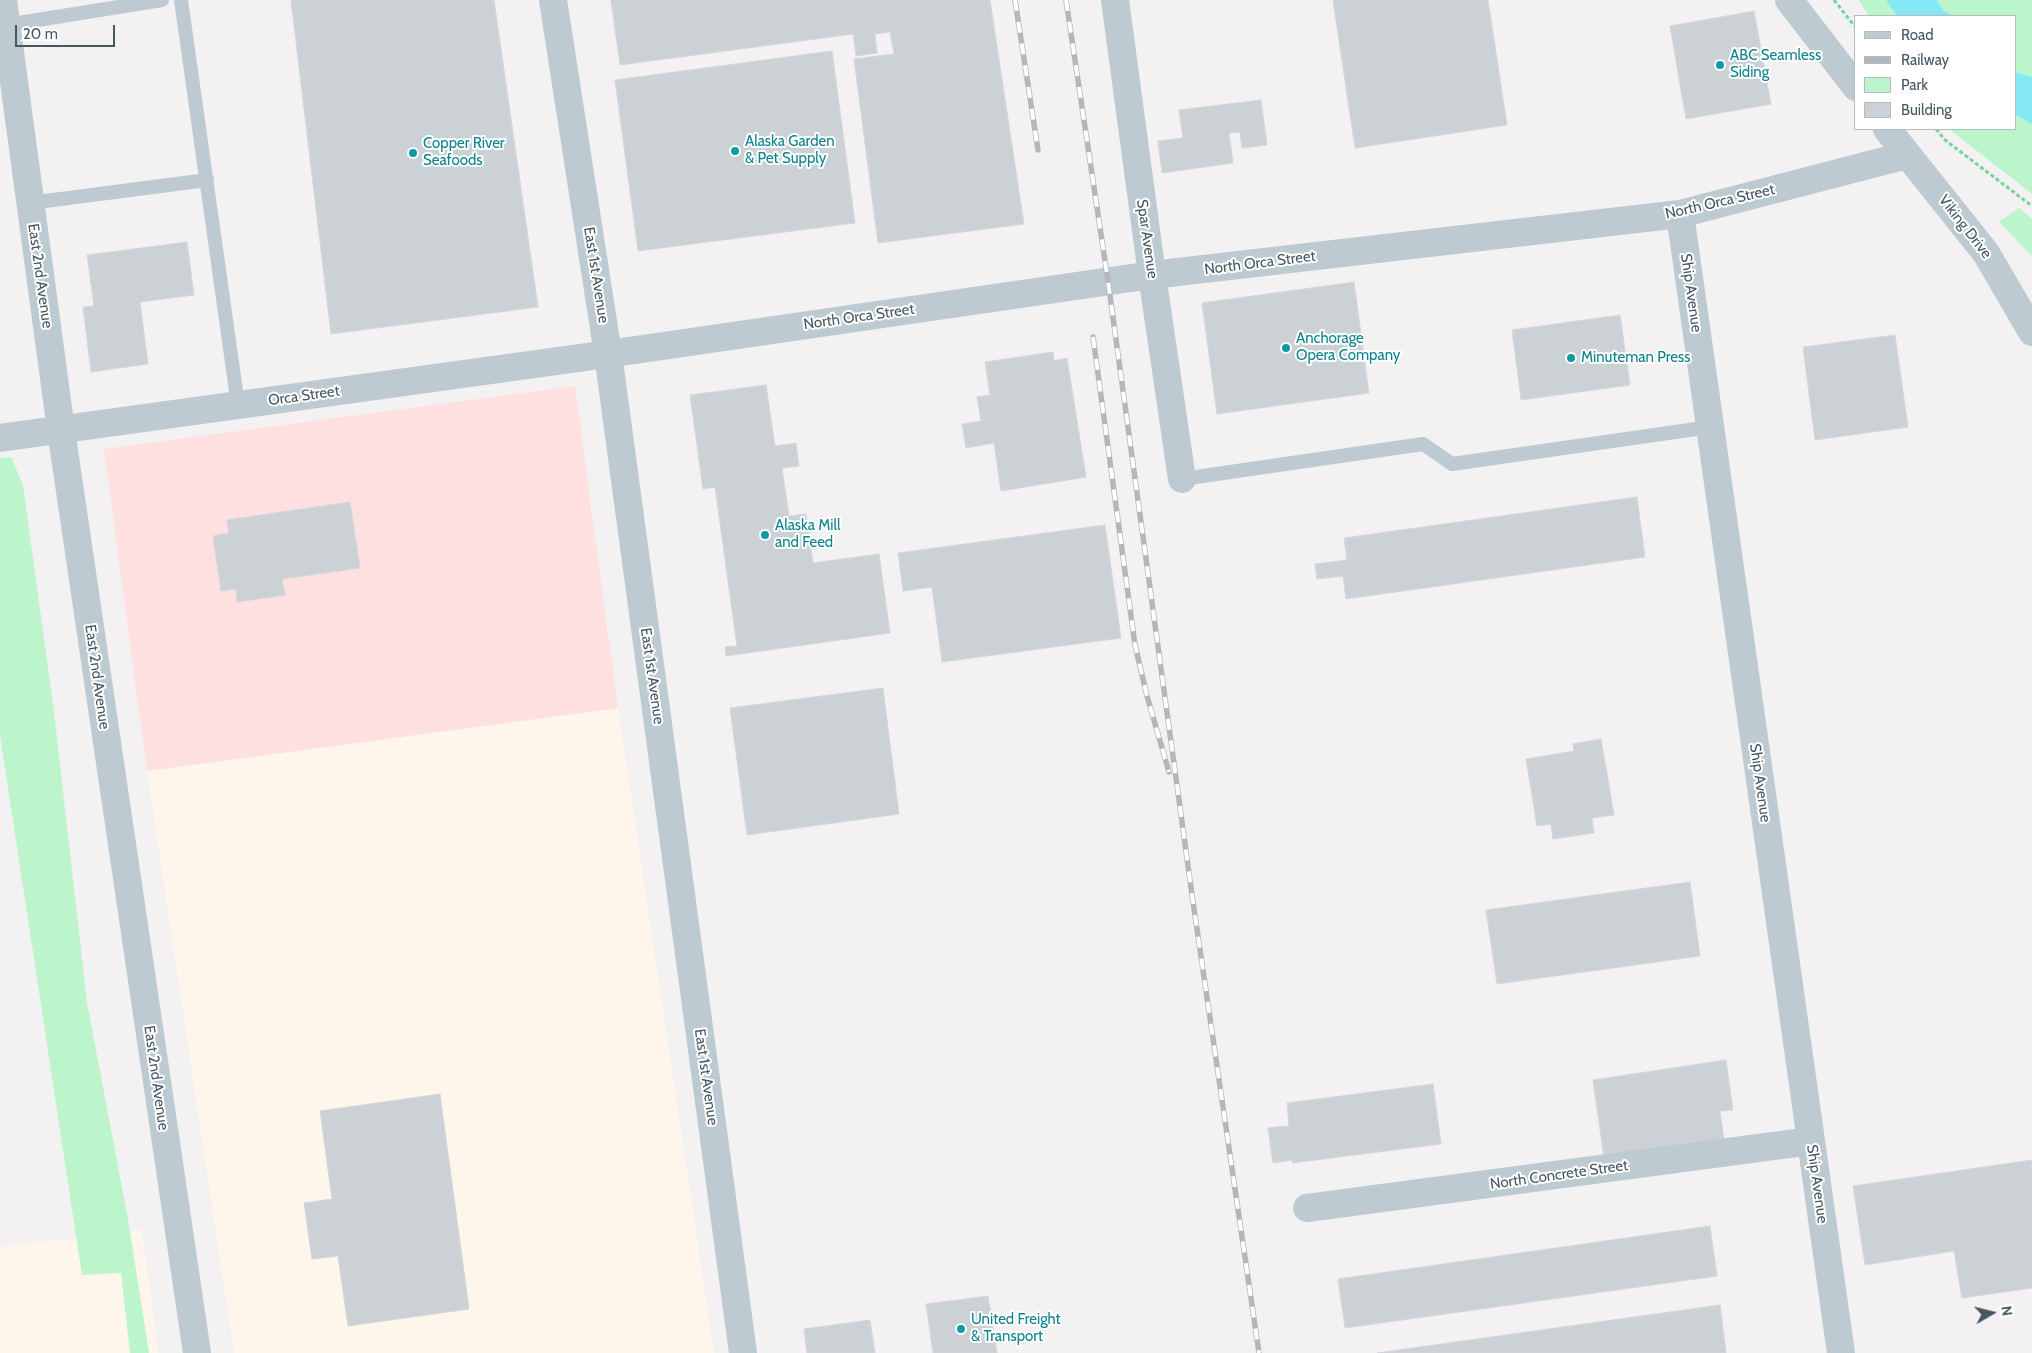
<!DOCTYPE html>
<style>
body{margin:0}
#map{position:relative;width:2032px;height:1353px;overflow:hidden;background:#f3f1f1;font-family:Cabin,sans-serif}
canvas{display:block}
.legend{position:absolute;left:1854px;top:15px;width:162px;height:115px;box-sizing:border-box;background:#fff;border:1px solid #b5bcc0;margin:0;padding:6px 9px;list-style:none;font-size:15px;color:#465761}
.legend li{display:flex;align-items:center;gap:10px;height:25px}
.legend b{width:25px;border:1px solid #b5bcc0}
.north{position:absolute;left:1967px;top:1288px;width:50px;height:50px;-webkit-text-stroke:4px #fff;paint-order:stroke;rotate:82deg;font-size:14px;font-weight:700;line-height:20px;text-align:center;color:#465761}
.north::after{content:'';display:block;margin:auto;width:18px;height:22px;background:#465761;clip-path:polygon(50% 0,100% 100%,50% 72%,0 100%)}
.scale{position:absolute;left:15px;top:25px;width:100px;height:22px;box-sizing:border-box;border:2px solid #465761;border-top:0;padding-left:6px;font-size:15px;line-height:18px;white-space:nowrap;color:#465761;-webkit-text-stroke:4px #fff;paint-order:stroke}
</style>
<div id="map">
<canvas width="2032" height="1353"></canvas>
<ul class="legend">
<li><b style="height:6px;background:#bdcad2"></b>Road</li>
<li><b style="height:6px;background:#b2b7bc"></b>Railway</li>
<li><b style="height:14px;background:#bcf4cc"></b>Park</li>
<li><b style="height:14px;background:#ccd1d6"></b>Building</li>
</ul>
<div class="north">N</div>
<div class="scale">20 m</div>
</div>
<script>
const context = document.querySelector('canvas').getContext('2d');
context.lineJoin = 'round';
function fill(path, color) {
  context.fillStyle = color;
  context.fill(path, 'evenodd');
}
function poly(rows) {
  const path = new Path2D();
  for (const r of rows) {
    path.moveTo(r[0], r[1]);
    for (let i = 2; i < r.length; i += 2) path.lineTo(r[i], r[i + 1]);
  }
  return path;
}
function trace(path, color, width, dash) {
  context.strokeStyle = color;
  context.lineWidth = width;
  context.lineCap = dash ? 'butt' : 'round';
  context.setLineDash(dash || []);
  context.stroke(path);
}
function write(font, color, halo, rows, align = 'center') {
  context.font = font + ' Cabin,sans-serif';
  context.lineWidth = 4;
  context.setLineDash([]);
  context.textBaseline = 'middle';
  context.strokeStyle = halo;
  context.fillStyle = color;
  for (const [text, x, y, turn = 0] of rows) {
    context.save();
    context.translate(x, y);
    context.rotate((+turn || 0) * Math.PI / 180);
    context.textAlign = isNaN(turn) ? turn : align;
    if (halo) context.strokeText(text, 0, 0);
    context.fillText(text, 0, 0);
    context.restore();
  }
}
fill(poly([
 [618,708,714,1353,234,1353,147,771],
 [142,1230,158,1353,0,1353,0,1247]
]), '#fef6ea');
fill(poly([
 [575,386,618,708,147,771,104,449]
]), '#fee0e0');
fill(poly([
 [1859,0,1886,0,1897,16,1869,16],
 [1937,0,2032,0,2032,77,2016,72,2016,16,1955,16,1944,11],
 [2016,115,2032,124,2032,194,1949,129,2016,129],
 [2019,208,2032,219,2032,256,1999,222],
 [11,457,23,485,54,712,87,1003,128,1219,149,1353,130,1353,121,1273,82,1275,0,735,0,458]
]), '#bcf4cc');
fill(poly([
 [1886,0,1937,0,1944,11,1955,16,1897,16],
 [2016,72,2032,77,2032,124,2016,115]
]), '#84e8f5');
const building = poly([
 [291,0,494,0,538,307,331,334,291,0],
 [611,0,990,0,1024,224,878,243,854,59,894,54,890,32,875,34,877,53,856,56,853,34,620,65,611,0],
 [1333,0,1488,0,1507,125,1355,148,1333,0],
 [1754,11,1771,104,1686,119,1670,26,1754,11],
 [832,51,855,223,638,251,615,80,832,51],
 [1261,100,1267,145,1242,148,1240,132,1229,133,1233,163,1162,173,1158,141,1183,138,1179,110,1261,100],
 [187,242,194,295,140,302,148,364,91,372,83,307,94,306,87,255,187,242],
 [1354,282,1369,393,1217,414,1202,303,1354,282],
 [1620,315,1630,385,1521,400,1512,330,1620,315],
 [1895,335,1908,427,1815,440,1803,347,1895,335],
 [1053,352,1054,361,1067,358,1086,477,1001,491,994,443,966,448,962,424,981,421,977,397,990,395,985,362,1053,352],
 [766,385,775,446,796,443,799,466,782,468,789,516,806,514,813,563,879,554,890,633,726,656,725,647,737,646,715,487,703,489,690,395,766,385],
 [1637,497,1645,557,1346,599,1343,576,1317,579,1315,564,1347,560,1344,538,1637,497],
 [350,502,360,568,282,579,285,595,237,602,236,589,221,591,213,536,229,533,227,520,350,502],
 [1105,525,1121,638,942,662,932,587,903,591,898,553,1105,525],
 [883,688,899,814,747,835,730,708,883,688],
 [1601,739,1614,815,1592,818,1594,833,1553,839,1551,824,1537,826,1526,759,1574,751,1573,744,1601,739],
 [1690,882,1700,956,1497,984,1486,910,1690,882],
 [1726,1060,1733,1110,1720,1111,1725,1147,1605,1165,1593,1080,1726,1060],
 [1433,1084,1441,1144,1292,1163,1292,1160,1273,1163,1268,1128,1289,1126,1287,1103,1433,1084],
 [440,1094,469,1309,348,1326,338,1256,312,1259,304,1203,332,1199,320,1111,440,1094],
 [2032,1160,2032,1288,1962,1298,1954,1251,1865,1265,1853,1186,2032,1160],
 [1710,1226,1717,1276,1345,1328,1338,1279,1710,1226],
 [988,1296,997,1353,933,1353,926,1304,988,1296],
 [1720,1305,1726,1353,1377,1353,1720,1305],
 [870,1320,875,1353,807,1353,804,1329,870,1320]
]);
fill(building, '#ccd1d6');
trace(building, '#d4d7dd', 1);
trace(poly([
 [1834,0,1856,28],
 [1936,129,1945,140,2032,206]
]), '#70d69a', 3, [4, 2.5]);
trace(poly([
 [181,0,238,405],
 [6,25,162,0],
 [30,203,207,180],
 [1182,479,1423,444,1452,464,1710,427]
]), '#bdcad2', 14);
trace(poly([
 [3,0,61,430,197,1353],
 [553,0,608,354,743,1353],
 [1115,0,1152,275,1182,479],
 [1789,0,1856,87],
 [1887,129,1986,253,2032,332],
 [1680,214,1841,1353],
 [0,438,608,354,1152,275,1680,214,1907,155],
 [1307,1208,1811,1141]
]), '#bdcad2', 28);
const rail = poly([
 [1015,0,1038,150],
 [1066,0,1108,281,1192,895,1259,1353],
 [1093,337,1135,645,1147,696,1169,772]
]);
trace(rail, '#b2b7bc', 5.5);
trace(rail, '#fff', 4, [11]);
for (const [x, y, r, color] of [
 [1720,65,5,"#0f9aa8"],
 [735,151,5,"#0f9aa8"],
 [413,153,5,"#0f9aa8"],
 [1286,348,5,"#0f9aa8"],
 [1571,358,5,"#0f9aa8"],
 [765,535,5,"#0f9aa8"],
 [961,1329,5,"#0f9aa8"]
]) {
  const dot = new Path2D();
  dot.arc(x, y, r, 0, 2 * Math.PI);
  context.fillStyle = color;
  context.fill(dot);
  trace(dot, '#fff', 2);
}
write('15px', '#0d838f', '#fff', [
 ["ABC Seamless",1730,56],
 ["Siding",1730,73],
 ["Alaska Garden",745,142],
 ["& Pet Supply",745,159],
 ["Copper River",423,144],
 ["Seafoods",423,161],
 ["Anchorage",1296,339],
 ["Opera Company",1296,356],
 ["Minuteman Press",1581,358],
 ["Alaska Mill",775,526],
 ["and Feed",775,543],
 ["United Freight",971,1320],
 ["& Transport",971,1337]
], 'left');
write('15px', '#465761', '#fff', [
 ["North Orca Street",1720,202,-13],
 ["Viking Drive",1965,227,52],
 ["Spar Avenue",1147,239,82],
 ["North Orca Street",1260,263,-7],
 ["East 1st Avenue",596,275,81],
 ["East 2nd Avenue",40,276,82],
 ["Ship Avenue",1691,293,82],
 ["North Orca Street",859,317,-8],
 ["Orca Street",304,396,-8],
 ["East 1st Avenue",652,676,82],
 ["East 2nd Avenue",97,677,82],
 ["Ship Avenue",1760,783,82],
 ["East 1st Avenue",706,1077,82],
 ["East 2nd Avenue",156,1078,82],
 ["North Concrete Street",1559,1175,-8],
 ["Ship Avenue",1817,1184,82]
]);
</script>
